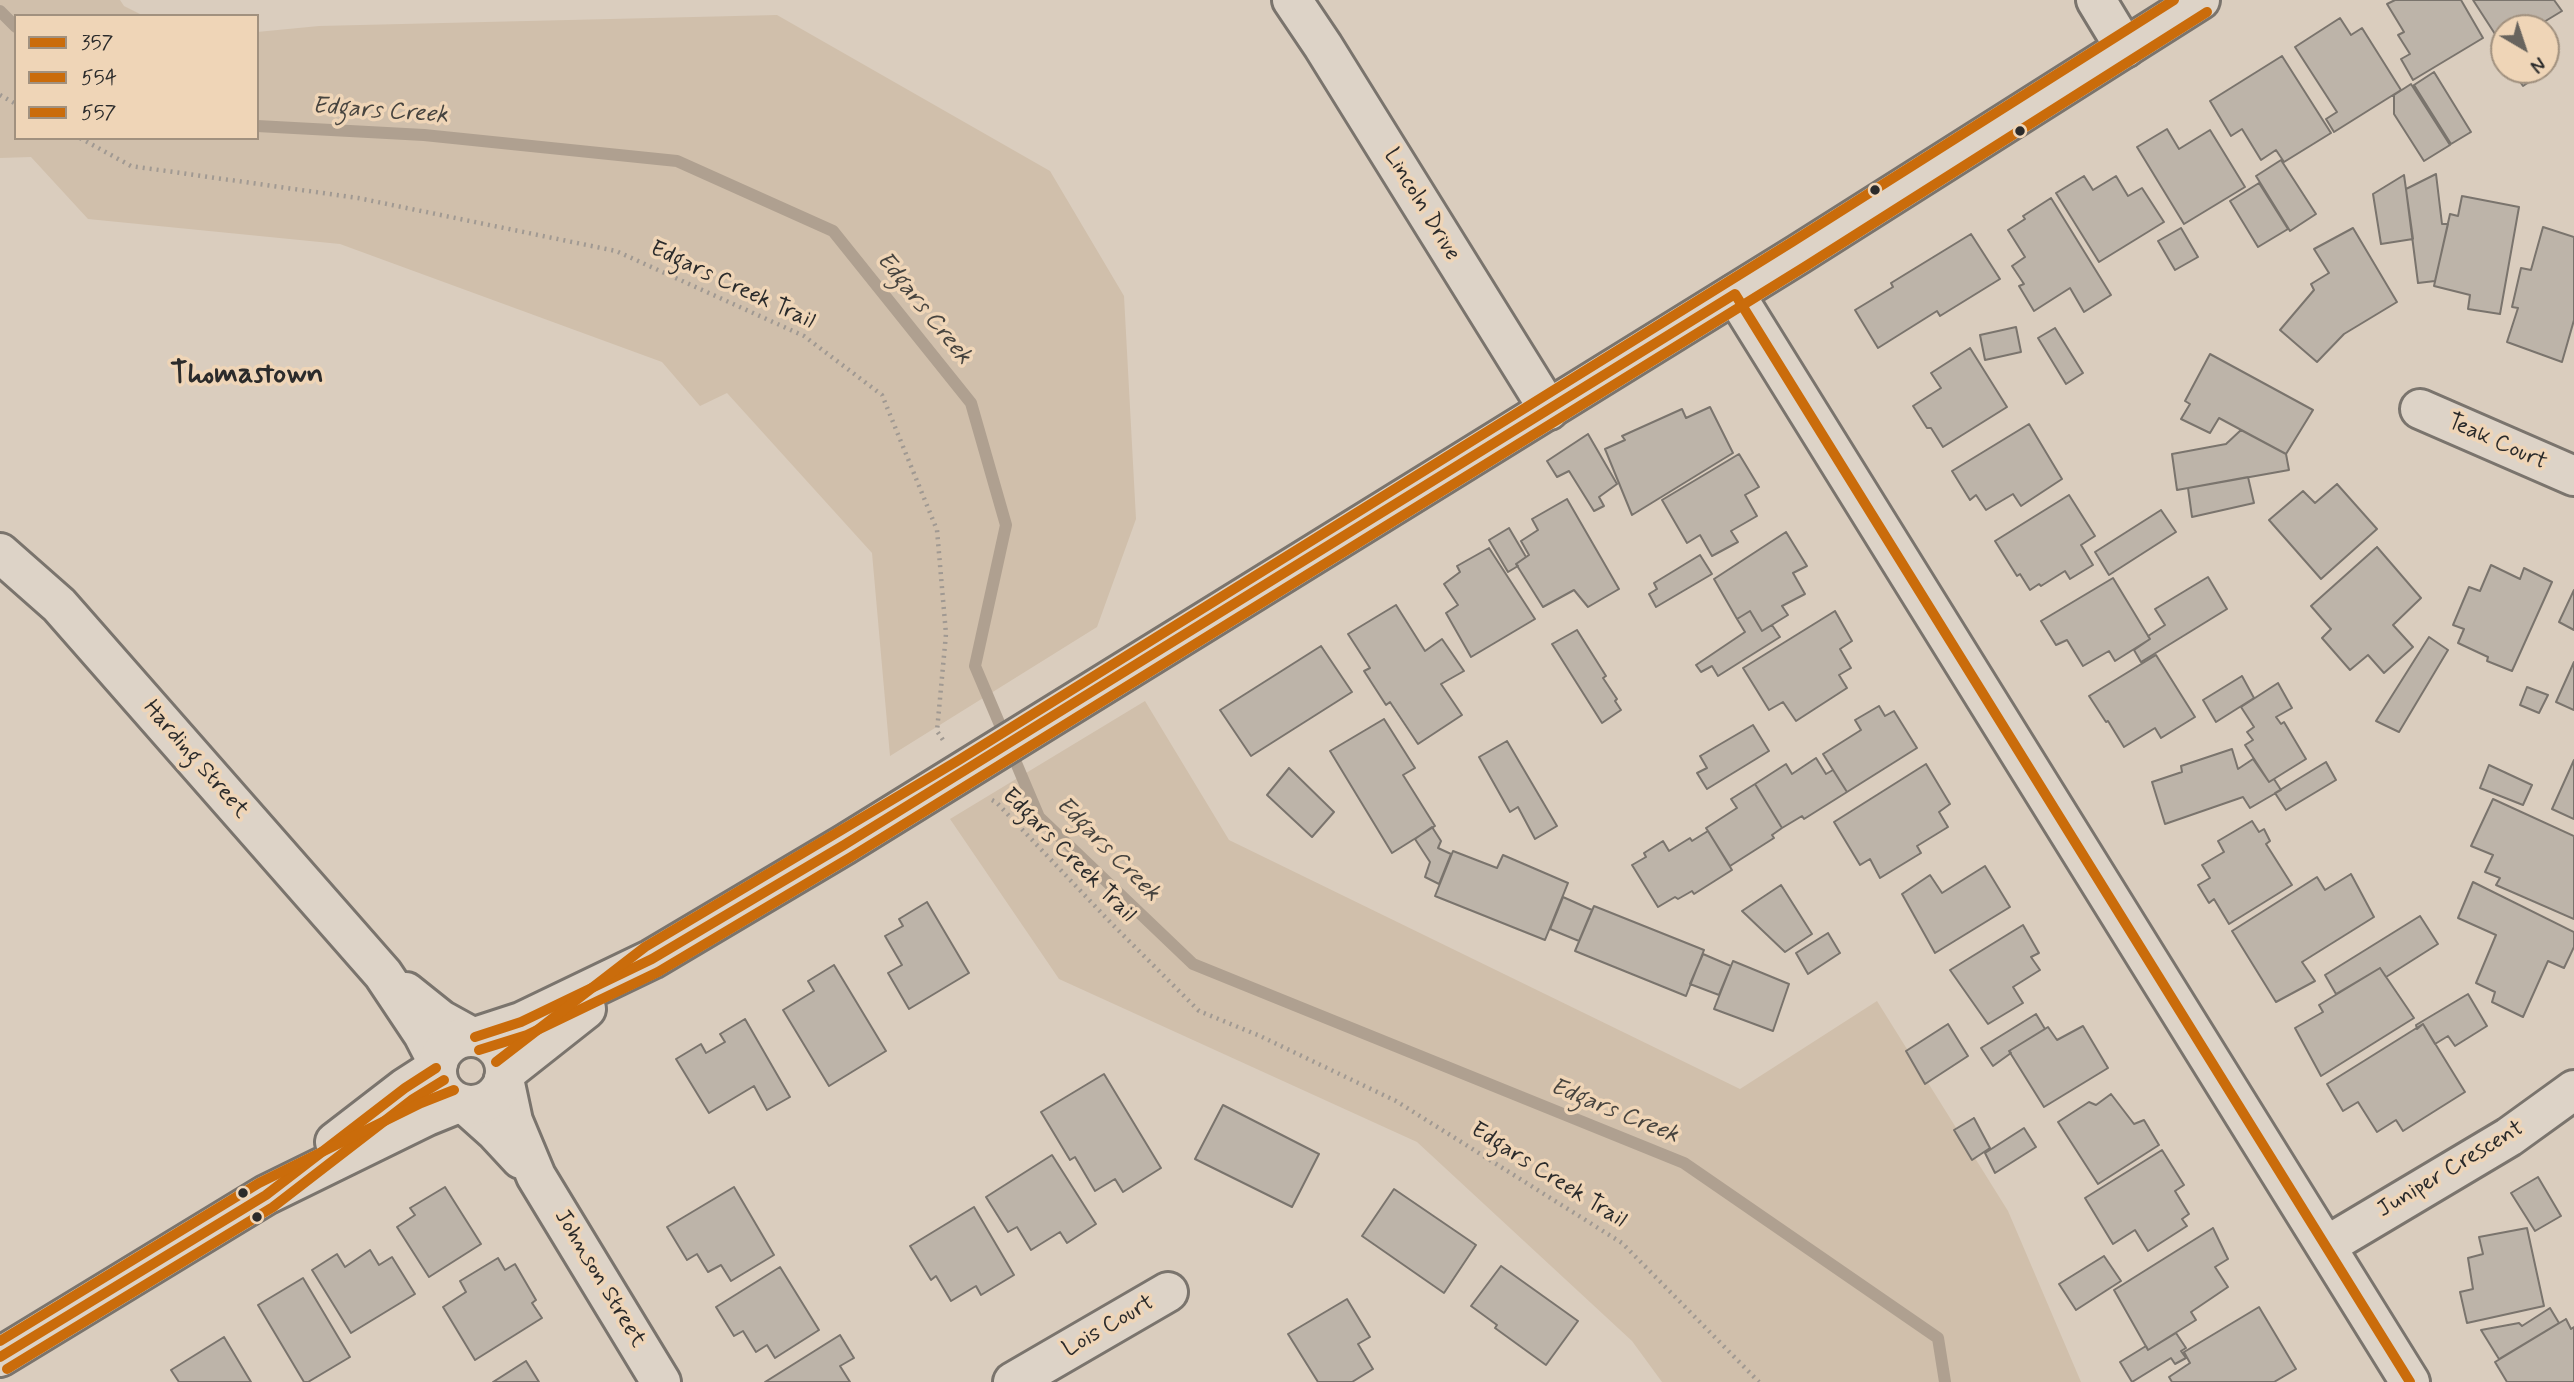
<!DOCTYPE html>
<style>
body{margin:0}
#map{position:relative;width:2574px;height:1382px;overflow:hidden;background:#dacdbe;font-family:Mynerve,sans-serif}
canvas{display:block}
.legend{position:absolute;left:14px;top:14px;width:245px;height:126px;box-sizing:border-box;background:#efd5b7;border:2px solid #a1917f;margin:0;padding:9px 12px;list-style:none;font-size:21px;color:#2b2b2b}
.legend li{display:flex;align-items:center;gap:14px;height:35px}
.legend b{width:35px;border:2px solid #a1917f}
.north{position:absolute;left:2490px;top:14px;width:70px;height:70px;box-sizing:border-box;background:#efd5b7;border:2px solid #a1917f;border-radius:50%;rotate:141deg;font-size:19px;font-weight:700;line-height:28px;text-align:center;color:#2b2b2b}
.north::after{content:'';display:block;margin:auto;width:24px;height:32px;background:#68645e;clip-path:polygon(50% 0,100% 100%,50% 72%,0 100%)}
</style>
<div id="map">
<canvas width="2574" height="1382"></canvas>
<ul class="legend">
<li><b style="height:9px;background:#ca6c0b"></b>357</li>
<li><b style="height:9px;background:#ca6c0b"></b>554</li>
<li><b style="height:9px;background:#ca6c0b"></b>557</li>
</ul>
<div class="north">N</div>
</div>
<script>
const context = document.querySelector('canvas').getContext('2d');
context.lineJoin = 'round';
function fill(path, color) {
  context.fillStyle = color;
  context.fill(path, 'evenodd');
}
function poly(rows) {
  const path = new Path2D();
  for (const r of rows) {
    if (r.length === 3) {
      path.moveTo(r[0] + r[2], r[1]);
      path.arc(r[0], r[1], r[2], 0, 2 * Math.PI);
      continue;
    }
    path.moveTo(r[0], r[1]);
    for (let i = 2; i < r.length; i += 2) path.lineTo(r[i], r[i + 1]);
  }
  return path;
}
function trace(path, color, width, dash) {
  context.strokeStyle = color;
  context.lineWidth = width;
  context.lineCap = dash ? 'butt' : 'round';
  context.setLineDash(dash || []);
  context.stroke(path);
}
function write(font, color, halo, rows, align = 'center') {
  context.font = font + ' Mynerve,sans-serif';
  context.lineWidth = 7;
  context.setLineDash([]);
  context.textBaseline = 'middle';
  context.strokeStyle = halo;
  context.fillStyle = color;
  for (const [text, x, y, turn = 0] of rows) {
    context.save();
    context.translate(x, y);
    context.rotate((+turn || 0) * Math.PI / 180);
    context.textAlign = isNaN(turn) ? turn : align;
    if (halo) context.strokeText(text, 0, 0);
    context.fillText(text, 0, 0);
    context.restore();
  }
}
fill(poly([
 [0,0,120,0,124,6,144,16,16,16,16,138,257,138,257,32,319,26,777,15,1050,171,1124,296,1136,519,1097,627,890,756,872,553,727,393,700,406,662,362,340,244,88,219,31,157,0,158],
 [1145,701,1229,840,1740,1089,1877,1001,2008,1211,2081,1382,1662,1382,1632,1341,1417,1142,1059,979,950,819]
]), '#d0bfab');
trace(poly([
 [0,11,16,27],
 [257,126,424,135,677,161,833,231,971,403,1006,525,975,666,1039,817,1193,964,1684,1163,1938,1338,1945,1382]
]), '#afa090', 12);
const building = poly([
 [2395,0,2461,0,2483,38,2413,80,2401,59,2410,54,2398,35,2404,32,2387,4,2395,0],
 [2473,0,2554,0,2562,11,2534,28,2514,28,2512,24,2495,34,2473,0],
 [2340,18,2351,35,2362,28,2401,90,2334,132,2326,119,2337,112,2295,47,2340,18],
 [2282,56,2331,133,2284,162,2276,150,2261,160,2242,129,2231,136,2210,101,2282,56],
 [2512,70,2543,70,2544,72,2523,86,2512,70],
 [2434,72,2471,132,2451,144,2414,85,2434,72],
 [2411,84,2450,145,2424,161,2394,114,2394,95,2411,84],
 [2167,129,2179,149,2210,130,2245,187,2184,224,2137,147,2167,129],
 [2281,160,2316,214,2290,231,2256,176,2281,160],
 [2436,174,2442,224,2448,224,2435,281,2418,283,2406,189,2436,174],
 [2404,175,2413,239,2381,244,2373,194,2404,175],
 [2084,176,2093,190,2116,176,2128,196,2142,188,2164,222,2099,262,2056,193,2084,176],
 [2259,183,2288,229,2258,247,2230,201,2259,183],
 [2462,196,2519,207,2500,314,2468,309,2470,295,2434,286,2450,214,2458,216,2462,196],
 [2051,198,2111,295,2084,312,2070,288,2034,311,2019,286,2024,284,2012,266,2025,257,2008,230,2025,219,2023,216,2051,198],
 [2543,227,2574,237,2574,320,2562,362,2507,342,2518,308,2512,307,2521,268,2531,270,2543,227],
 [2181,228,2198,257,2175,270,2158,241,2181,228],
 [2353,228,2397,302,2344,334,2317,362,2280,330,2314,290,2311,284,2329,273,2314,249,2353,228],
 [1971,234,2000,279,1940,316,1937,311,1878,348,1855,310,1893,287,1891,283,1971,234],
 [2016,327,2021,352,1985,360,1980,335,2016,327],
 [2055,328,2083,373,2066,384,2038,338,2055,328],
 [1970,348,2007,407,1943,447,1931,428,1927,428,1913,406,1941,388,1931,373,1970,348],
 [2210,354,2313,410,2286,454,2219,418,2210,433,2181,419,2190,404,2185,401,2210,354],
 [1710,407,1733,453,1632,515,1605,449,1625,440,1622,436,1682,409,1686,418,1710,407],
 [2029,424,2062,479,2021,506,2013,494,1986,510,1976,495,1970,500,1952,471,2029,424],
 [2241,430,2286,454,2289,470,2177,490,2172,454,2226,444,2241,430],
 [1588,434,1617,484,1599,497,1604,506,1594,511,1569,471,1557,477,1547,461,1588,434],
 [1739,454,1759,487,1745,495,1757,516,1731,531,1738,542,1712,556,1700,535,1687,543,1662,500,1739,454],
 [2248,477,2254,503,2192,517,2188,488,2248,477],
 [2337,484,2377,529,2321,579,2269,520,2303,491,2315,503,2337,484],
 [2069,495,2095,536,2081,545,2093,565,2070,579,2065,571,2041,586,2039,584,2030,590,2020,574,2017,576,1995,541,2069,495],
 [1567,499,1619,589,1588,607,1574,590,1543,607,1516,564,1529,555,1521,541,1538,530,1532,519,1567,499],
 [2161,510,2176,532,2109,575,2095,552,2161,510],
 [1509,528,1526,557,1516,564,1518,566,1508,572,1489,540,1509,528],
 [1786,532,1807,566,1793,573,1805,594,1782,606,1788,615,1762,631,1750,611,1737,619,1714,579,1786,532],
 [2377,547,2421,598,2393,625,2413,647,2384,673,2368,655,2350,670,2322,638,2331,629,2311,606,2377,547],
 [1489,548,1535,619,1471,657,1446,613,1458,605,1444,584,1460,572,1457,566,1489,548],
 [1700,555,1712,574,1656,607,1649,594,1657,589,1654,583,1700,555],
 [2491,565,2520,579,2524,568,2552,582,2512,671,2487,661,2488,657,2458,643,2464,629,2453,625,2469,587,2480,591,2491,565],
 [2208,577,2227,609,2141,662,2134,650,2150,639,2148,636,2165,625,2155,609,2208,577],
 [2113,578,2150,639,2115,661,2109,651,2083,666,2067,640,2056,645,2041,621,2113,578],
 [2574,590,2574,630,2559,622,2574,590],
 [1396,605,1425,651,1442,639,1464,671,1441,684,1462,715,1418,744,1390,702,1386,705,1364,671,1370,668,1348,634,1396,605],
 [1750,611,1762,631,1772,625,1780,637,1718,676,1712,666,1701,672,1696,665,1745,632,1737,619,1750,611],
 [1835,611,1852,641,1840,649,1851,668,1839,675,1847,688,1796,721,1783,702,1769,710,1743,668,1835,611],
 [1577,630,1606,676,1603,678,1617,699,1615,701,1621,710,1602,723,1552,644,1577,630],
 [2429,637,2448,650,2399,732,2376,721,2429,637],
 [1321,646,1352,692,1251,756,1220,710,1321,646],
 [2156,655,2195,717,2161,738,2155,728,2124,747,2108,721,2106,722,2089,696,2156,655],
 [2574,662,2574,710,2556,702,2574,662],
 [2242,676,2254,698,2216,722,2203,700,2242,676],
 [2278,683,2292,708,2276,717,2281,724,2284,722,2306,759,2269,782,2245,745,2253,740,2247,732,2254,727,2241,707,2278,683],
 [2527,687,2548,695,2539,713,2520,705,2527,687],
 [1879,706,1885,716,1894,711,1917,748,1847,792,1823,754,1861,730,1855,720,1879,706],
 [1384,719,1415,768,1403,775,1435,826,1392,853,1330,751,1384,719],
 [1753,725,1769,751,1707,789,1697,773,1707,768,1700,756,1753,725],
 [1507,741,1557,826,1535,839,1518,807,1510,812,1479,757,1507,741],
 [2232,749,2238,769,2253,759,2269,782,2274,779,2281,790,2250,808,2243,797,2165,824,2152,782,2182,772,2181,766,2232,749],
 [1816,758,1826,774,1833,770,1847,792,1804,819,1802,816,1782,828,1755,784,1786,764,1792,774,1816,758],
 [2574,760,2574,819,2552,809,2574,760],
 [2326,762,2336,780,2286,810,2275,793,2326,762],
 [1926,764,1950,804,1939,812,1948,827,1917,846,1921,853,1880,878,1870,859,1860,865,1834,822,1926,764],
 [2489,765,2532,785,2523,805,2480,788,2489,765],
 [1289,768,1334,812,1312,837,1267,795,1289,768],
 [1755,784,1782,828,1772,835,1774,838,1730,866,1706,828,1737,808,1731,799,1755,784],
 [2493,799,2574,836,2574,919,2496,885,2500,878,2485,872,2493,855,2471,846,2493,799],
 [2252,821,2259,832,2264,829,2270,841,2266,844,2292,885,2229,924,2214,899,2209,903,2198,885,2210,878,2202,865,2224,852,2218,841,2252,821],
 [1432,827,1441,841,1438,848,1451,854,1439,884,1425,877,1430,862,1415,839,1432,827],
 [1708,831,1732,870,1694,894,1692,891,1678,899,1675,897,1658,907,1632,865,1646,857,1644,853,1663,841,1669,851,1690,838,1692,841,1708,831],
 [1453,851,1497,868,1503,855,1568,883,1545,940,1435,896,1453,851],
 [1985,866,2010,907,1935,953,1902,894,1930,875,1942,893,1985,866],
 [2351,874,2374,917,2302,962,2315,981,2276,1002,2232,931,2317,877,2325,890,2351,874],
 [2473,882,2574,932,2574,947,2564,968,2548,961,2523,1017,2492,1002,2495,992,2476,983,2496,935,2458,918,2473,882],
 [1781,885,1812,934,1785,952,1742,911,1781,885],
 [1563,897,1592,910,1579,941,1550,929,1563,897],
 [927,902,969,973,909,1009,888,973,902,965,885,936,903,926,899,919,927,902],
 [1594,906,1704,950,1686,996,1575,951,1594,906],
 [2420,916,2438,944,2386,977,2380,968,2336,994,2325,975,2420,916],
 [2023,925,2039,953,2031,957,2040,970,2013,987,2023,1003,1988,1024,1950,970,2023,925],
 [1828,933,1840,953,1808,974,1796,953,1828,933],
 [1703,954,1731,966,1719,995,1690,984,1703,954],
 [1733,961,1789,984,1773,1031,1714,1009,1733,961],
 [834,965,886,1051,829,1086,783,1010,814,991,808,981,834,965],
 [2380,968,2414,1018,2321,1076,2295,1028,2323,1012,2319,1005,2380,968],
 [2468,994,2487,1026,2455,1046,2448,1036,2435,1044,2423,1024,2417,1029,2416,1025,2468,994],
 [2036,1014,2045,1029,2009,1051,2011,1053,1993,1066,1981,1048,2036,1014],
 [745,1019,790,1097,767,1110,754,1086,709,1113,676,1059,701,1044,706,1053,725,1042,720,1034,745,1019],
 [1948,1024,1968,1056,1925,1084,1906,1051,1948,1024],
 [2423,1024,2465,1092,2403,1131,2396,1120,2377,1132,2358,1102,2343,1111,2327,1084,2423,1024],
 [2083,1026,2108,1068,2044,1107,2009,1051,2048,1027,2057,1040,2083,1026],
 [1104,1074,1161,1168,1123,1192,1115,1179,1095,1191,1075,1157,1070,1160,1041,1112,1104,1074],
 [2111,1094,2134,1124,2144,1120,2159,1145,2098,1184,2058,1122,2089,1102,2096,1105,2111,1094],
 [1223,1105,1319,1154,1292,1207,1195,1159,1223,1105],
 [1974,1118,1990,1148,1972,1160,1954,1130,1974,1118],
 [2024,1128,2036,1147,1995,1173,1985,1153,2024,1128],
 [2162,1150,2184,1185,2175,1191,2189,1214,2182,1219,2187,1226,2148,1251,2135,1230,2113,1244,2085,1198,2162,1150],
 [1052,1155,1096,1224,1067,1243,1060,1232,1031,1250,1017,1227,1008,1232,986,1197,1052,1155],
 [2538,1177,2561,1216,2535,1231,2511,1193,2538,1177],
 [445,1187,481,1244,429,1277,397,1227,415,1215,410,1208,445,1187],
 [734,1187,774,1255,731,1281,721,1265,708,1272,697,1254,687,1260,667,1227,734,1187],
 [1394,1189,1476,1245,1444,1293,1362,1236,1394,1189],
 [974,1207,1014,1275,981,1295,976,1286,951,1301,936,1276,931,1280,910,1246,974,1207],
 [2213,1228,2228,1259,2215,1267,2228,1287,2191,1312,2196,1320,2148,1350,2114,1290,2213,1228],
 [2527,1228,2544,1306,2467,1323,2460,1292,2473,1289,2468,1258,2483,1254,2479,1237,2527,1228],
 [370,1250,379,1265,392,1257,415,1294,351,1333,312,1270,337,1254,345,1267,370,1250],
 [2104,1256,2121,1281,2076,1310,2059,1284,2104,1256],
 [498,1258,505,1270,515,1264,536,1300,532,1303,542,1318,475,1360,443,1307,466,1292,460,1281,498,1258],
 [1501,1266,1578,1321,1546,1365,1495,1328,1497,1325,1471,1306,1501,1266],
 [780,1267,819,1330,775,1358,767,1345,756,1352,743,1331,734,1336,716,1307,780,1267],
 [303,1278,350,1357,308,1382,304,1382,258,1305,303,1278],
 [1347,1299,1370,1337,1358,1344,1373,1369,1352,1382,1318,1382,1288,1334,1347,1299],
 [2259,1307,2296,1369,2274,1382,2172,1382,2169,1377,2190,1363,2184,1352,2259,1307],
 [2550,1308,2559,1323,2499,1359,2481,1330,2519,1323,2522,1326,2550,1308],
 [2566,1319,2571,1329,2574,1327,2574,1382,2507,1382,2495,1362,2566,1319],
 [2176,1333,2186,1348,2181,1351,2186,1358,2175,1364,2171,1358,2132,1382,2120,1362,2146,1346,2148,1350,2176,1333],
 [840,1335,854,1358,840,1366,850,1382,765,1382,840,1335],
 [224,1337,251,1382,179,1382,171,1370,224,1337],
 [526,1361,539,1382,493,1382,526,1361]
]);
fill(building, '#bdb4a9');
trace(building, '#7a746d', 2);
const street = poly([
 [1292,0,1323,46,1549,410],
 [2096,0,2125,48],
 [1735,294,2410,1382],
 [2420,409,2574,476],
 [0,553,59,605,383,974,423,1034,438,1063],
 [406,992,441,1020,470,1036],
 [504,1079,513,1121,536,1176,661,1382],
 [466,1105,495,1131,521,1159],
 [2326,1246,2509,1137,2574,1090],
 [1013,1382,1168,1292]
]);
const secondary = poly([
 [471,1071,34],
 [475,1037,521,1022,652,959,844,845,1799,254,2200,0],
 [505,1073,586,1009],
 [335,1142,405,1088,436,1068],
 [0,1357,266,1195,427,1116,459,1103]
]);
trace(street, '#7a746d', 44);
trace(secondary, '#7a746d', 44);
trace(poly([
 [0,95,16,104],
 [80,138,131,166,358,198,616,251,804,336,882,395,937,530,946,634,937,731,943,740],
 [992,800,996,802,1112,924,1199,1011,1260,1036,1396,1101,1622,1243,1759,1382]
]), '#a09992', 4.5, [2, 5]);
trace(street, '#ddd3c7', 38);
trace(secondary, '#ddd3c7', 38);
trace(poly([
 [475,1037,521,1022,652,959,844,845,1735,294,2410,1382],
 [0,1357,266,1195,405,1088,436,1068]
]), '#ca6c0b', 10);
trace(poly([
 [479,1050,527,1035,658,972,851,857,1806,266,2207,12],
 [7,1369,273,1207,413,1099,444,1080]
]), '#ca6c0b', 10);
trace(poly([
 [496,1062,645,947,959,760,1792,242,2174,0],
 [0,1341,259,1183,421,1103,454,1090]
]), '#ca6c0b', 10);
for (const [x, y, r, color] of [
 [2020,131,6,"#2b2b2b"],
 [1875,190,6,"#2b2b2b"],
 [243,1193,6,"#2b2b2b"],
 [257,1217,6,"#2b2b2b"]
]) {
  const dot = new Path2D();
  dot.arc(x, y, r, 0, 2 * Math.PI);
  context.fillStyle = color;
  context.fill(dot);
  trace(dot, '#efd5b7', 2.5);
}
write('23px', '#2b2b2b', '#efd5b7', [
 ["Lincoln Drive",1421,205,59],
 ["Edgars Creek Trail",732,286,25],
 ["Teak Court",2497,443,24],
 ["Harding Street",195,760,49],
 ["Edgars Creek Trail",1068,856,45],
 ["Juniper Crescent",2451,1170,-31],
 ["Edgars Creek Trail",1548,1176,32],
 ["Johnson Street",599,1279,59],
 ["Lois Court",1109,1327,-30]
]);
write('italic 24px', '#47443f', '#efd5b7', [
 ["Edgars Creek",380,112,4],
 ["Edgars Creek",923,309,51],
 ["Edgars Creek",1107,850,45],
 ["Edgars Creek",1614,1112,22]
]);
write('bold 30px', '#2b2b2b', '#efd5b7', [
 ["Thomastown",247,376]
]);
</script>
